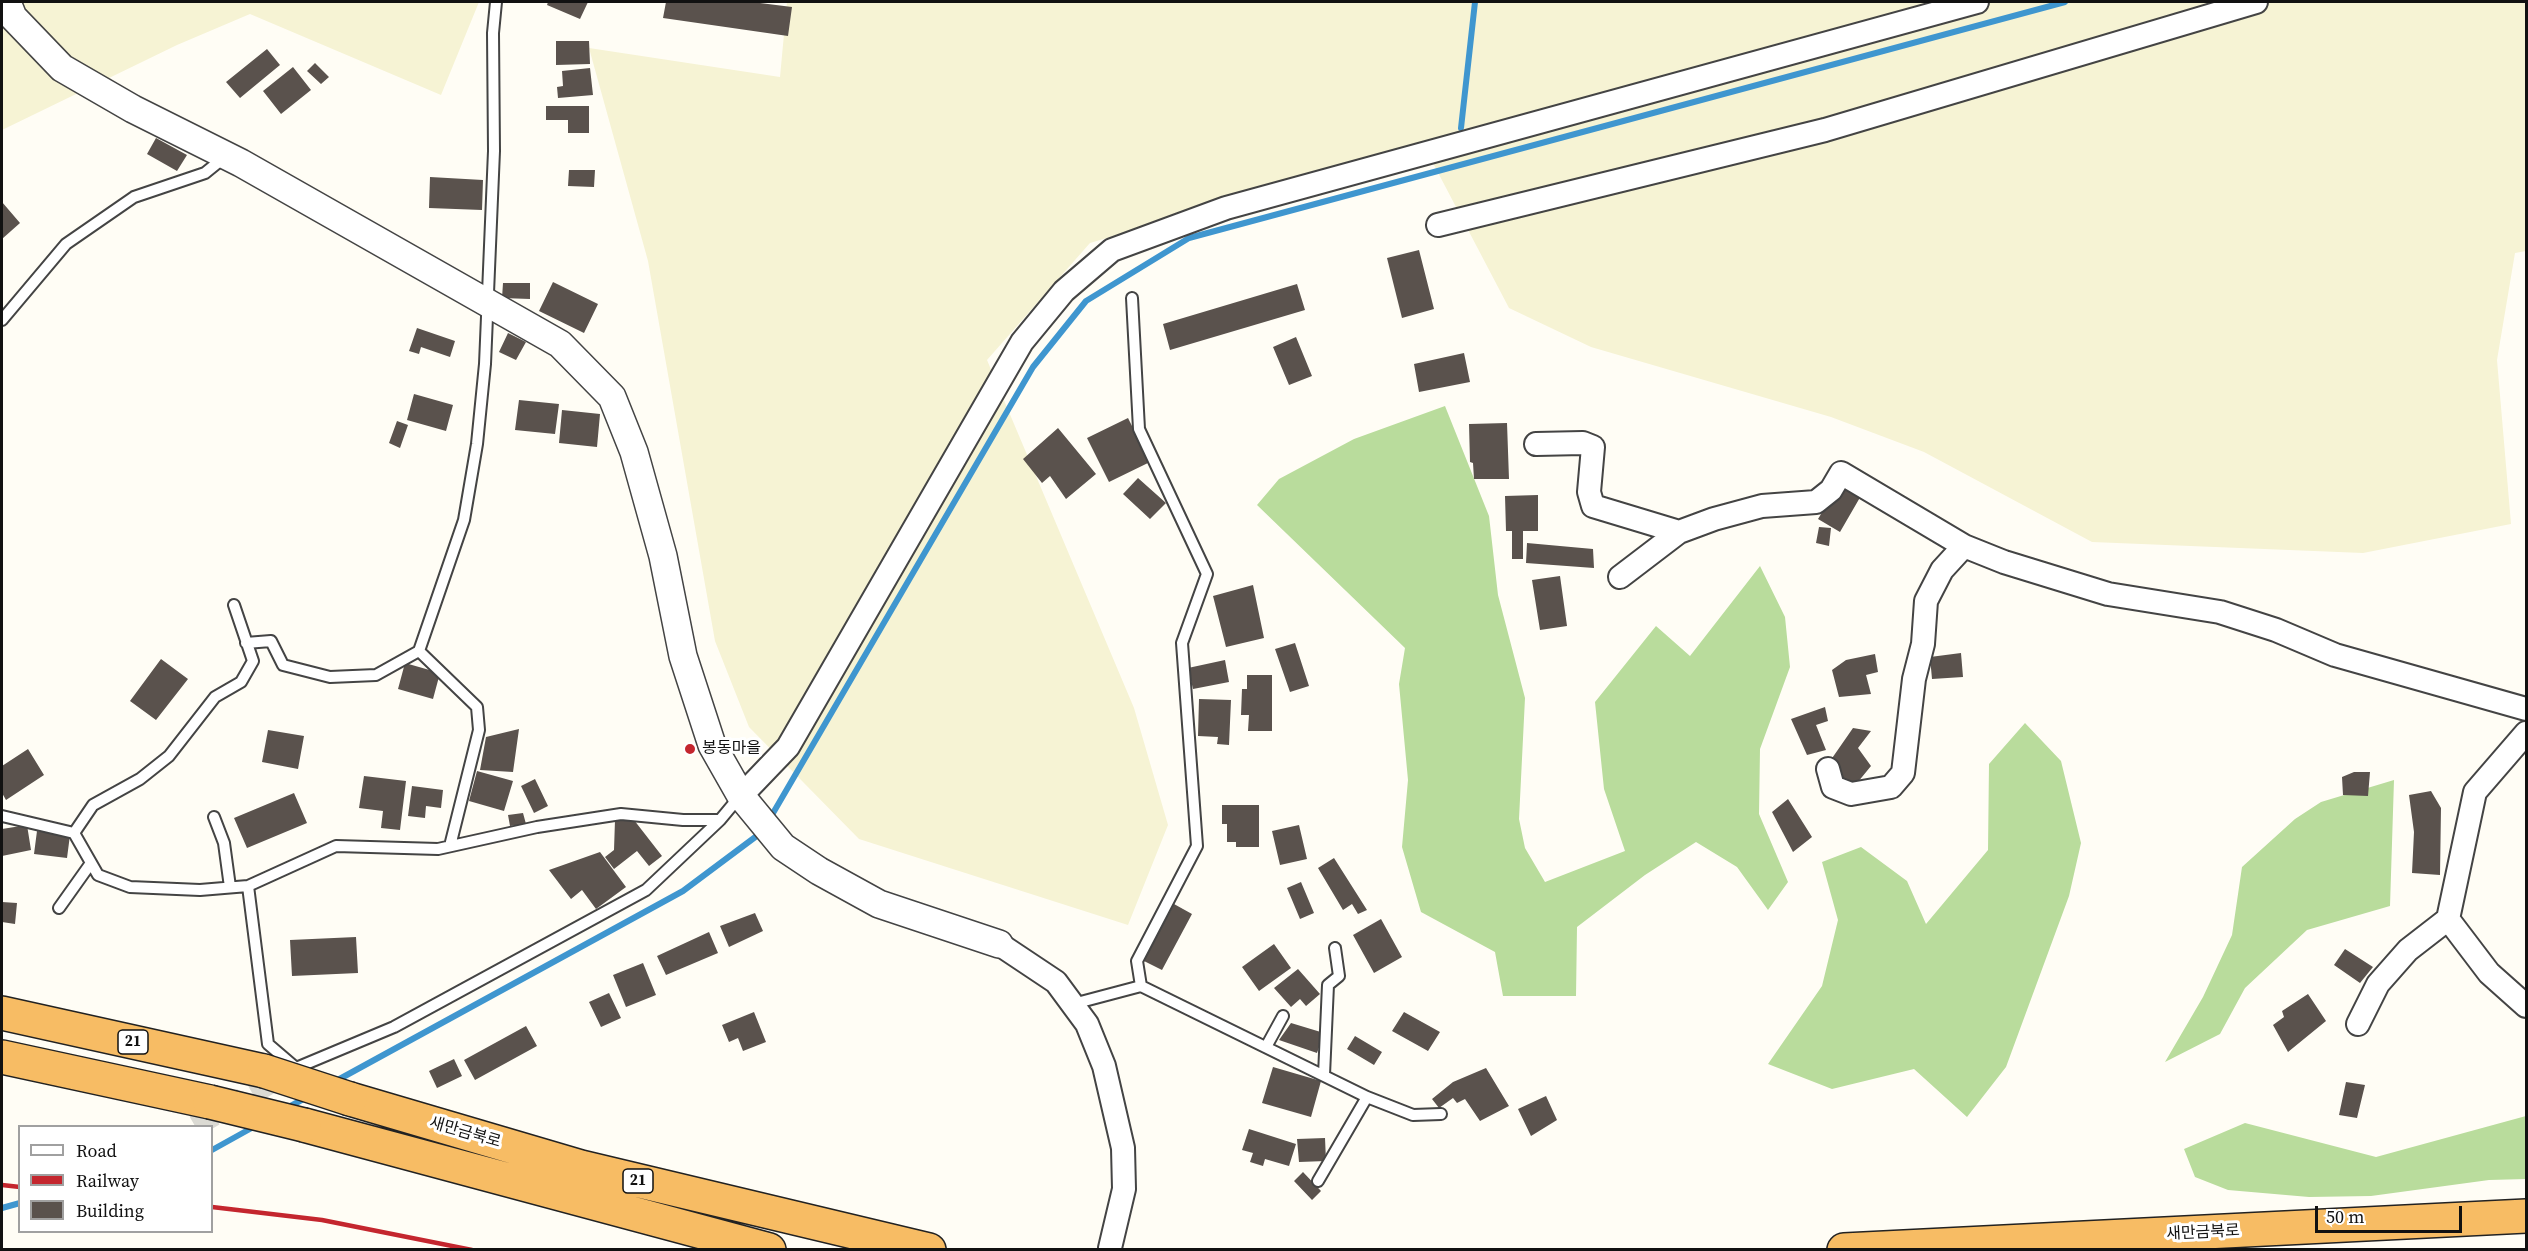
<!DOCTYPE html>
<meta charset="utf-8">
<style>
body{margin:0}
#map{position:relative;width:2528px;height:1251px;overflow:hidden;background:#fffdf5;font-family:"Source Serif 4",serif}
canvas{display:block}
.frame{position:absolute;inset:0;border:3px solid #111;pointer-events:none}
.legend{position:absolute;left:18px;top:1125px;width:195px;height:108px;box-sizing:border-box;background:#fff;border:2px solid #a0a0a0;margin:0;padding:8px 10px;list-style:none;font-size:18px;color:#111}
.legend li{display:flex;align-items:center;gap:12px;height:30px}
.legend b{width:30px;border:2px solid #a0a0a0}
.scale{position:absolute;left:2315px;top:1206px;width:147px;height:27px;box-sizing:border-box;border:3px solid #111;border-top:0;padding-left:8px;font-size:18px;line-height:21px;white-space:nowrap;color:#111;-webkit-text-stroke:4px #fff;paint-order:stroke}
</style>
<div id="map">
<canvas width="2528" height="1251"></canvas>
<div class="frame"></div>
<ul class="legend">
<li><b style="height:8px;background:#fff"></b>Road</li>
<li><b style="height:8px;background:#c4262e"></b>Railway</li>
<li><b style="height:16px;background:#5a524d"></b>Building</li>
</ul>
<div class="scale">50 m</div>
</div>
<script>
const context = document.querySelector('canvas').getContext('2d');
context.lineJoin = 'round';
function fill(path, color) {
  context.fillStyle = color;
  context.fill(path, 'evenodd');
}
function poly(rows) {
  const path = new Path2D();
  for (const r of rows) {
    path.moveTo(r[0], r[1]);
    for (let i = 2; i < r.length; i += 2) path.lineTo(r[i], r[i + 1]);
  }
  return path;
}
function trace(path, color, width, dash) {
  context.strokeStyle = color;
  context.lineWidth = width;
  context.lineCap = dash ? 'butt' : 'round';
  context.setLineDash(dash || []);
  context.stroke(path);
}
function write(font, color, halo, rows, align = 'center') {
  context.font = font + ' "Source Serif 4","Noto Sans KR",serif';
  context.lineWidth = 6;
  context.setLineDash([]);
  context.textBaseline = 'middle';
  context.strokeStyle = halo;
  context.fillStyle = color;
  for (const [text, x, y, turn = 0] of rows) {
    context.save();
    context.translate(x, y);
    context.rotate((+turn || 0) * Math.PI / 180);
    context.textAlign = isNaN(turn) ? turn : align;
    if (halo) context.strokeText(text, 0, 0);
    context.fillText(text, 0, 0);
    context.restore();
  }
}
fill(poly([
 [2,2,479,2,441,95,250,14,177,45,2,130],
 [787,2,2526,2,2526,251,2515,253,2497,360,2511,524,2363,553,2092,542,1924,452,1831,417,1591,347,1509,308,1423,144,1090,243,987,360,1134,708,1168,825,1128,925,859,839,749,727,715,641,648,261,589,48,780,77]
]), '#f6f3d4');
fill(poly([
 [1445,406,1489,516,1498,595,1525,698,1519,819,1525,848,1545,882,1625,851,1604,789,1595,702,1656,626,1690,656,1760,566,1785,617,1790,667,1760,749,1759,814,1788,882,1768,910,1737,867,1696,842,1645,875,1577,927,1576,996,1503,996,1495,952,1421,912,1402,847,1408,780,1399,684,1405,648,1257,505,1279,479,1354,439],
 [2025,723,2061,761,2081,843,2069,896,2006,1067,1967,1117,1914,1069,1832,1089,1768,1064,1822,986,1838,920,1822,862,1861,847,1907,881,1926,924,1988,850,1989,764],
 [2394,780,2390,906,2307,930,2245,988,2220,1034,2165,1062,2203,997,2232,935,2242,867,2295,819,2321,802],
 [2526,1116,2526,1179,2489,1180,2371,1196,2309,1197,2228,1190,2195,1177,2184,1149,2245,1123,2376,1157]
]), '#b9dc9c');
trace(poly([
 [1461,128,1475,2],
 [769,820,1033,367,1086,301,1189,238,2065,2],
 [334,1082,683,891,762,832],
 [287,1108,307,1097],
 [212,1150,257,1125],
 [2,1208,20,1203]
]), '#3f96cf', 6);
fill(poly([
 [548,2,588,2,580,19,547,5],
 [666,2,752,2,792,7,788,36,663,18],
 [556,41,589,41,590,64,556,65],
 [267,49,280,65,240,98,226,82],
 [315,63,329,77,321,84,307,71],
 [293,67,311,90,281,114,263,91],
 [590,68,593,95,558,98,557,87,563,86,562,71],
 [546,106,589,106,589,133,568,133,568,120,546,120],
 [156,138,187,155,177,171,147,154],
 [569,170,595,170,594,187,568,186],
 [430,177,483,180,482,210,429,208],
 [2,202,20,223,2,239],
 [1419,250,1434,309,1402,318,1387,258],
 [553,282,598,304,584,333,539,311],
 [503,283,530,283,530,299,502,298],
 [1297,284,1305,310,1170,350,1163,324],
 [417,328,455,341,450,357,421,347,419,354,409,351],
 [508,333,526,342,516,360,499,352],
 [1296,337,1312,376,1289,385,1273,347],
 [1464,353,1470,382,1419,392,1414,364],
 [414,394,453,405,446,431,407,420],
 [519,400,559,404,555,434,515,430],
 [562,410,600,414,597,447,559,443],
 [1128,418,1150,462,1109,482,1087,438],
 [397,421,408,425,400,448,389,443],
 [1507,423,1509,479,1474,479,1473,463,1470,462,1469,424],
 [1058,428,1096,474,1066,499,1050,476,1042,483,1023,459],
 [1138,478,1166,503,1150,519,1123,494],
 [1840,483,1862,494,1840,532,1818,519],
 [1538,495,1538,531,1523,531,1523,559,1512,559,1512,531,1506,531,1505,496],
 [1819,527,1831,528,1829,546,1816,543],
 [1527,543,1593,549,1594,568,1526,563],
 [1560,576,1567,626,1540,630,1532,580],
 [1253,585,1264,638,1226,647,1213,596],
 [1295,643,1309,686,1290,692,1275,649],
 [1961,653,1963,677,1932,679,1930,657],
 [1875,654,1878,672,1866,675,1871,694,1839,697,1832,670,1846,660],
 [161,659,188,679,156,720,130,701],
 [1225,660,1229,682,1193,689,1188,668],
 [405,663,440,673,433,699,398,689],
 [1247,675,1272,675,1272,731,1248,731,1249,715,1241,715,1242,689,1247,689],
 [1199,699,1231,700,1229,745,1217,744,1218,737,1198,736],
 [1825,707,1828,721,1816,725,1826,750,1807,755,1791,719],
 [1853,728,1871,731,1858,748,1871,766,1853,788,1828,764],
 [519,729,513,772,480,770,486,737],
 [268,730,304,736,298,769,262,762],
 [28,749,44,775,6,800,2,793,2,766],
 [477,771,513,781,504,811,469,801],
 [2354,772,2370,772,2368,796,2343,795,2342,777],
 [364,776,406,781,400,830,381,828,383,811,359,808],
 [535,779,548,806,534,813,521,786],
 [412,786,443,790,441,808,426,806,425,818,408,816],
 [2431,791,2441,808,2440,875,2412,873,2414,832,2409,795],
 [294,793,307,823,247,848,234,818],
 [1788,799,1812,837,1793,852,1772,812],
 [1222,805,1259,805,1259,847,1236,847,1236,842,1227,842,1227,824,1222,824],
 [523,813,526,824,510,826,508,815],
 [615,820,634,820,662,856,649,866,637,851,614,869,605,857,614,850],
 [27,825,31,850,2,856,2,829],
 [1299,825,1307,859,1280,865,1272,831],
 [37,831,70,835,67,858,34,854],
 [600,852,626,887,596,909,582,890,571,899,549,870],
 [1334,858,1367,910,1358,914,1352,904,1343,910,1318,868],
 [1301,882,1314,913,1300,919,1287,888],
 [2,902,17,903,15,924,2,922],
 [1174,904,1192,914,1162,970,1144,961],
 [755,913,763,931,729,947,720,926],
 [1381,919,1402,957,1374,973,1353,935],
 [709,932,718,953,666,975,657,956],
 [356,937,358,973,292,976,290,940],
 [1274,944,1291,968,1259,991,1242,967],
 [2345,949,2373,967,2360,983,2334,965],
 [643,963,656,995,626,1007,613,975],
 [1298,969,1320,994,1306,1006,1300,999,1291,1007,1274,988],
 [609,993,621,1018,601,1027,589,1002],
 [2308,994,2326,1021,2288,1052,2273,1025,2284,1017,2282,1011],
 [754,1012,766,1042,743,1051,738,1038,729,1042,722,1025],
 [1404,1012,1440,1032,1428,1051,1392,1031],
 [1291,1023,1324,1033,1317,1053,1279,1040],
 [526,1026,537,1046,475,1080,464,1060],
 [1355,1036,1382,1052,1374,1065,1347,1049],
 [454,1059,462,1076,437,1088,429,1071],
 [1273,1067,1321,1081,1311,1117,1262,1103],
 [1486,1068,1509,1106,1480,1121,1465,1099,1457,1103,1453,1098,1439,1108,1432,1099,1453,1082],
 [2346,1082,2365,1085,2357,1118,2339,1115],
 [1546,1096,1557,1120,1531,1136,1518,1109],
 [1249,1129,1296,1144,1289,1166,1265,1159,1263,1166,1250,1162,1253,1153,1242,1150],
 [1325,1138,1326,1161,1299,1162,1297,1139],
 [1303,1172,1321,1191,1312,1200,1294,1181]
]), '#5a524d');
trace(poly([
 [195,1126,289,1072]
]), '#dbdad3', 22, [22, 11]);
const service = poly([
 [1132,298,1139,429,1207,574,1182,643,1197,846,1137,961,1141,986],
 [2,320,66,244,134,197,205,173,226,156],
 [246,643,271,641,283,665,330,677,376,675,419,651,477,707,479,730,450,846],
 [419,651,464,520,477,444,485,364,494,151,493,33,496,2],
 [2,816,74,833,98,875,130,887,200,890,248,886,336,846,438,849,537,827,621,814,683,820,720,820,740,796],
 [214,817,224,843,230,887],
 [74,833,93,805,140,779,169,756,215,697,241,682,253,661,234,605],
 [248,886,268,1044,296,1068,394,1027,646,890,720,820],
 [59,908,91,863],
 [1073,1004,1141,986,1367,1097,1413,1115,1441,1114],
 [1266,1047,1283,1016],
 [1324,1075,1328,985,1339,976,1335,948],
 [1318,1181,1367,1097]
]);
const minor = poly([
 [1438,225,1825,130,2256,2],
 [1536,444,1583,443,1593,447,1589,492,1593,506,1679,532],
 [1620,577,1679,532,1714,519,1762,506,1816,502,1831,490,1841,473,1964,546,2004,562,2108,594,2220,612,2276,630,2335,655,2526,709],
 [2526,733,2475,792,2448,919,2489,973,2526,1006],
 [1828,769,1833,787,1851,794,1891,787,1903,773,1914,679,1923,644,1926,601,1942,570,1964,546],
 [741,796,788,747,1022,342,1064,291,1112,250,1226,208,1977,2],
 [999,944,1056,982,1087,1024,1104,1066,1123,1148,1124,1189,1110,1248],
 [2358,1024,2378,984,2408,950,2448,919]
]);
const tertiary = poly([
 [7,2,13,17,62,68,133,109,241,163,560,344,612,397,634,452,663,556,683,656,712,745,741,796,783,847,819,871,879,904,999,944]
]);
const trunk = poly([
 [2,1013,264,1071],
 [2,1057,210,1102],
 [350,1099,581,1167,929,1250],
 [304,1125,769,1250],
 [1844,1250,2526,1216]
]);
trace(service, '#444', 14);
trace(minor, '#444', 26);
trace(tertiary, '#444', 30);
trace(trunk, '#222', 36);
trace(service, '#fff', 10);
trace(minor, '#fff', 22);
trace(tertiary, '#fff', 27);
trace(trunk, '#f7bc64', 33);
trace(poly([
 [2,1185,20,1187],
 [212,1207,322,1220,472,1250]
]), '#c4262e', 4.5);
const trunkBridge = poly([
 [264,1071,350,1099],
 [210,1102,304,1125]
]);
trace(trunkBridge, '#222', 36, []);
trace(trunkBridge, '#f7bc64', 33);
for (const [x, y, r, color] of [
 [690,749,6,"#c4262e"]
]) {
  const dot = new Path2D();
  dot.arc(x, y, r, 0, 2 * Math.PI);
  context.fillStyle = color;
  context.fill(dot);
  trace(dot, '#fff', 2);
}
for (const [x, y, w] of [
 [133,1042,30],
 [638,1181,30]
]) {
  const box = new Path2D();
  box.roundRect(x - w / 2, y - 12, w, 24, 4.5);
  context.fillStyle = '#fff';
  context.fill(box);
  trace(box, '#111', 1.5);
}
write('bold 15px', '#111', null, [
 ["21",133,1042],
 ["21",638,1181]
]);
write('16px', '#111', '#fff', [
 ["봉동마을",702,749]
], 'left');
write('16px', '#111', '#fff', [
 ["새만금북로",465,1133,16],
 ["새만금북로",2203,1233,-3]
]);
</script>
